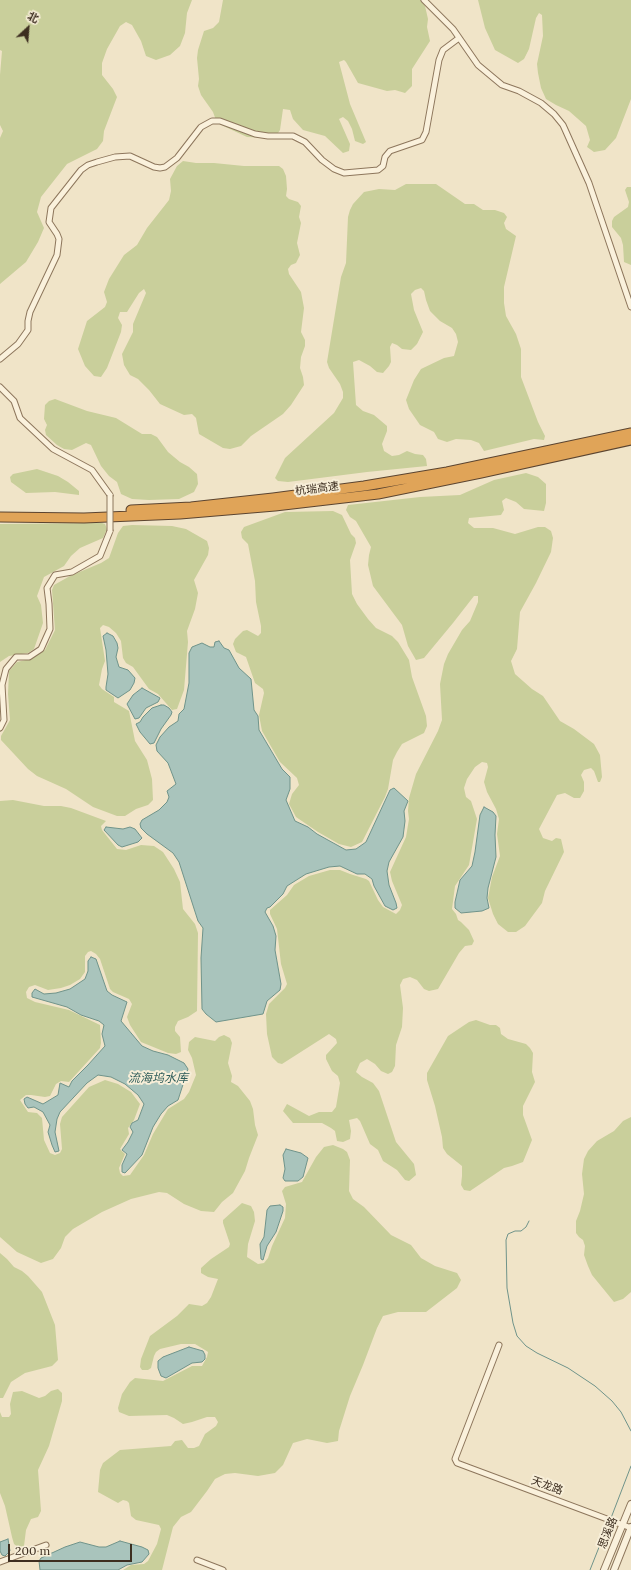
<!DOCTYPE html>
<meta charset="utf-8">
<style>
body{margin:0}
#map{position:relative;width:631px;height:1570px;overflow:hidden;background:#f0e4c8;font-family:Lora,"Noto Sans SC",serif}
canvas{display:block}
.north{position:absolute;left:8px;top:8px;width:40px;height:40px;-webkit-text-stroke:3px #f7eed8;paint-order:stroke;rotate:26deg;font-size:11px;font-weight:700;line-height:16px;text-align:center;color:#3d2e20}
.north::after{content:'';display:block;margin:auto;width:14px;height:18px;background:#3d2e20;clip-path:polygon(50% 0,100% 100%,50% 72%,0 100%)}
.scale{position:absolute;left:8px;top:1544px;width:124px;height:18px;box-sizing:border-box;border:2px solid #3d2e20;border-top:0;padding-left:5px;font-size:12px;line-height:14px;white-space:nowrap;color:#3d2e20;-webkit-text-stroke:3px #f7eed8;paint-order:stroke}
</style>
<div id="map">
<canvas width="631" height="1570"></canvas>
<div class="north">北</div>
<div class="scale">200 m</div>
</div>
<script>
const context = document.querySelector('canvas').getContext('2d');
context.lineJoin = 'round';
function fill(path, color) {
  context.fillStyle = color;
  context.fill(path, 'evenodd');
}
function poly(rows) {
  const path = new Path2D();
  for (const r of rows) {
    path.moveTo(r[0], r[1]);
    for (let i = 2; i < r.length; i += 2) path.lineTo(r[i], r[i + 1]);
  }
  return path;
}
function trace(path, color, width, dash) {
  context.strokeStyle = color;
  context.lineWidth = width;
  context.lineCap = dash ? 'butt' : 'round';
  context.setLineDash(dash || []);
  context.stroke(path);
}
function write(font, color, halo, rows, align = 'center') {
  context.font = font + ' Lora,"Noto Sans SC",serif';
  context.lineWidth = 4;
  context.setLineDash([]);
  context.textBaseline = 'middle';
  context.strokeStyle = halo;
  context.fillStyle = color;
  for (const [text, x, y, turn = 0] of rows) {
    context.save();
    context.translate(x, y);
    context.rotate((+turn || 0) * Math.PI / 180);
    context.textAlign = isNaN(turn) ? turn : align;
    if (halo) context.strokeText(text, 0, 0);
    context.fillText(text, 0, 0);
    context.restore();
  }
}
fill(poly([
 [0,0,192,0,187,13,185,33,180,46,170,55,156,60,146,56,141,41,132,25,126,22,120,26,107,49,102,63,102,75,113,89,117,97,104,131,103,141,97,149,67,164,41,197,37,212,44,228,38,242,26,262,0,284,0,138,3,131,0,125,0,75,2,51,0,50],
 [223,0,421,0,425,6,428,19,427,27,430,41,412,69,412,86,405,93,395,90,387,91,358,83,346,62,344,60,339,62,350,104,366,142,363,144,355,141,352,129,348,121,343,117,339,119,350,144,349,151,343,153,325,136,303,130,293,119,290,110,283,109,280,130,276,136,269,138,247,137,217,123,213,112,201,95,198,86,199,79,197,58,198,50,204,31,213,28,219,22],
 [478,0,631,0,631,99,616,138,605,150,594,152,587,147,590,140,586,126,569,111,556,105,546,99,541,88,538,73,537,64,543,36,542,15,539,13,536,18,529,49,524,59,518,63,495,50,485,28],
 [183,161,196,163,214,163,244,166,279,166,283,169,286,176,287,189,286,196,289,199,298,202,301,206,299,217,301,223,297,243,300,255,296,263,291,265,288,269,289,274,301,292,304,308,301,332,305,340,305,346,301,357,300,368,303,377,304,385,291,405,283,414,251,436,241,446,230,449,223,448,199,434,196,418,192,414,184,415,160,404,149,390,138,379,130,375,124,365,122,354,133,332,133,324,146,293,144,289,139,293,127,312,120,312,118,318,122,325,121,332,107,368,101,377,94,376,85,366,78,349,87,321,105,307,107,302,104,292,109,279,124,255,137,245,147,228,169,200,171,191,170,179,177,166],
 [406,184,436,184,465,204,474,204,483,210,495,210,504,213,507,217,504,223,506,229,516,236,504,287,504,303,506,316,516,334,521,349,521,377,538,422,545,436,544,440,534,439,484,451,479,443,471,440,456,439,447,442,438,439,434,432,420,425,409,409,406,400,414,380,421,369,444,358,454,356,458,342,456,334,452,328,440,321,430,311,426,300,424,291,421,288,415,290,411,294,414,310,423,332,417,344,411,350,402,349,397,345,392,343,390,347,391,362,389,366,383,373,377,372,370,366,359,360,353,362,356,405,363,411,374,415,387,426,387,431,382,444,384,451,392,456,399,455,407,451,415,454,423,455,426,459,427,466,367,472,288,482,278,481,275,478,285,458,334,413,343,398,343,392,340,384,329,368,327,362,341,277,346,263,348,217,350,210,353,204,364,192,379,189,395,190],
 [627,187,631,187,631,265,624,262,623,245,621,238,612,227,612,221,614,217,628,207,629,202,625,190],
 [55,399,87,411,116,418,142,434,151,434,157,437,168,452,180,462,189,467,197,474,198,484,194,492,179,499,149,500,132,499,121,494,117,482,109,476,101,466,91,445,86,443,72,450,64,449,57,445,46,435,45,430,47,425,44,419,45,405,49,401],
 [37,469,58,476,68,482,79,491,79,495,55,492,26,493,11,482,10,477,13,474],
 [526,473,538,477,546,484,546,503,544,511,524,509,516,502,506,498,502,501,504,510,501,515,469,518,468,523,474,528,493,528,515,534,538,527,545,527,551,531,553,538,551,552,536,583,520,612,517,649,511,661,515,674,532,689,543,696,560,721,574,729,594,744,600,755,602,777,600,782,598,782,594,771,591,768,584,770,581,775,584,782,584,791,580,798,574,798,565,793,557,795,539,829,543,838,552,841,556,838,561,839,564,852,545,891,542,903,525,926,516,932,508,932,498,924,493,914,488,898,492,877,500,856,497,834,499,819,496,809,487,792,484,782,488,767,487,763,482,762,475,767,467,779,464,788,466,797,471,801,477,819,469,865,455,886,452,909,456,914,458,920,461,922,469,930,474,941,472,945,465,946,459,953,438,989,429,991,424,989,417,980,410,977,403,979,400,985,403,1008,402,1027,396,1045,395,1066,392,1072,388,1074,381,1071,375,1064,367,1059,360,1063,356,1072,362,1077,373,1083,379,1091,396,1142,414,1164,416,1175,409,1181,405,1180,397,1170,383,1161,378,1150,370,1144,360,1121,357,1118,349,1120,351,1131,350,1139,343,1142,337,1141,335,1131,331,1128,322,1123,293,1123,283,1111,287,1104,309,1116,319,1112,332,1112,336,1107,340,1083,338,1076,332,1071,326,1059,326,1055,337,1043,336,1039,329,1034,282,1064,278,1063,272,1057,267,1034,266,1014,269,1004,285,988,287,984,281,964,277,929,270,914,270,910,287,895,294,885,309,876,330,870,340,870,350,874,366,879,369,881,378,900,383,907,396,914,400,910,402,905,392,881,390,872,406,837,409,819,408,811,409,798,416,774,438,731,442,720,440,684,444,664,448,654,462,630,470,621,478,602,478,596,474,596,453,623,424,658,416,660,408,646,402,625,373,586,368,565,369,555,371,547,356,521,350,517,346,510,348,505,420,497,460,495,494,480],
 [333,511,342,515,351,534,355,538,356,543,350,560,352,594,357,604,368,619,376,628,392,636,398,642,409,660,412,677,426,716,427,726,424,733,402,744,397,752,393,760,388,789,385,797,362,842,351,847,339,844,318,832,296,817,289,804,292,794,299,785,297,778,280,762,262,731,259,715,264,693,263,689,255,683,246,657,236,652,233,644,235,639,243,631,247,630,258,636,261,633,261,626,256,602,255,581,248,544,242,538,241,532,244,527,285,512],
 [102,523,105,524,107,529,103,538,80,548,71,556,64,566,44,577,37,596,41,605,43,623,34,649,28,653,9,656,0,662,0,524],
 [132,525,172,526,186,529,207,541,209,548,208,555,194,580,198,593,195,609,187,631,188,642,184,690,177,709,172,710,158,694,149,689,133,667,126,663,123,658,121,641,116,633,109,627,103,625,100,628,105,661,102,669,99,685,102,689,114,697,114,702,129,711,135,741,147,760,152,779,153,800,148,805,136,809,125,816,117,816,93,807,66,789,37,776,28,769,1,740,1,736,10,720,8,694,9,671,17,662,30,659,45,650,55,630,52,590,54,585,70,576,101,563,109,558,118,533,123,526],
 [13,800,44,806,61,806,71,808,106,821,101,826,102,830,117,849,126,850,141,845,154,846,163,852,174,869,180,882,183,909,195,924,198,933,197,1011,188,1017,178,1021,175,1027,175,1031,180,1037,181,1052,176,1054,168,1053,141,1042,130,1025,127,1017,132,1004,129,999,113,992,110,989,100,959,96,954,91,951,88,952,85,956,85,972,80,979,70,985,61,988,48,990,35,985,29,987,26,992,27,998,35,1002,69,1010,100,1025,101,1043,100,1048,69,1082,61,1081,56,1084,50,1096,45,1097,31,1095,26,1095,20,1100,28,1112,37,1113,42,1118,44,1140,50,1153,55,1155,60,1153,62,1149,60,1124,62,1117,89,1087,105,1080,118,1084,131,1092,140,1104,134,1120,128,1128,129,1134,120,1149,125,1154,119,1168,120,1173,123,1176,130,1175,144,1155,153,1134,168,1109,184,1099,189,1092,196,1075,192,1058,188,1050,189,1042,195,1037,215,1041,219,1037,224,1035,230,1038,232,1043,228,1063,232,1076,231,1082,238,1086,250,1101,253,1109,255,1125,258,1135,249,1158,245,1171,233,1193,222,1202,214,1212,201,1211,184,1204,167,1193,159,1192,131,1199,102,1212,73,1229,65,1237,61,1248,53,1259,41,1263,17,1252,0,1237,0,801],
 [476,1020,490,1025,496,1025,500,1028,501,1034,508,1039,526,1044,530,1048,533,1053,532,1072,535,1082,523,1106,523,1115,532,1140,523,1162,512,1166,504,1168,470,1191,464,1190,461,1185,462,1176,462,1166,447,1154,443,1148,442,1137,435,1106,427,1080,427,1073,448,1036,469,1022],
 [631,1117,631,1292,623,1299,614,1302,592,1275,588,1266,584,1255,585,1246,583,1240,579,1237,576,1233,576,1221,580,1211,584,1194,582,1174,584,1159,588,1151,597,1141,614,1131,623,1121],
 [333,1145,343,1149,347,1152,350,1160,349,1191,353,1199,364,1207,391,1235,411,1245,421,1258,435,1266,457,1273,461,1280,457,1288,426,1312,398,1312,383,1316,377,1328,363,1365,350,1396,339,1431,338,1441,327,1443,307,1439,293,1443,283,1465,275,1473,258,1476,235,1473,225,1474,215,1479,207,1491,191,1512,181,1517,173,1527,162,1570,123,1570,131,1565,144,1564,148,1561,157,1544,161,1529,159,1525,136,1520,131,1516,129,1503,127,1501,123,1500,118,1503,98,1492,100,1470,103,1463,120,1450,171,1446,175,1441,182,1440,188,1448,194,1448,199,1446,205,1434,216,1426,218,1422,215,1417,207,1417,192,1422,183,1424,174,1418,167,1415,129,1416,119,1412,118,1408,122,1394,130,1382,135,1378,163,1381,192,1366,202,1366,207,1357,208,1352,205,1350,195,1344,181,1344,160,1349,156,1352,154,1356,151,1368,148,1370,142,1370,140,1367,141,1359,150,1336,177,1316,189,1304,202,1306,207,1303,211,1297,218,1279,208,1277,201,1273,201,1268,211,1259,229,1247,230,1244,223,1223,223,1220,242,1203,251,1206,254,1212,255,1221,248,1244,247,1257,258,1264,264,1263,268,1258,272,1246,285,1218,286,1204,282,1191,285,1187,302,1182,316,1157,324,1147],
 [0,1253,7,1259,14,1267,22,1271,28,1276,42,1292,55,1325,58,1360,52,1366,25,1373,11,1382,3,1398,0,1398],
 [58,1389,62,1393,62,1401,49,1446,38,1470,41,1511,38,1517,31,1519,26,1530,24,1546,18,1547,14,1544,12,1537,5,1506,0,1493,0,1412,2,1417,9,1417,11,1414,10,1404,13,1392,22,1391,39,1398,45,1396,51,1391]
]), '#c9cf9b');
const water = poly([
 [107,633,113,636,117,643,118,648,116,657,119,667,128,670,135,678,134,683,130,690,118,698,106,690,106,687,108,674,106,650,103,636,107,633],
 [219,641,224,648,229,650,239,668,251,679,254,710,258,716,259,730,282,769,290,777,290,789,286,800,295,821,308,827,317,834,346,850,356,849,366,842,390,790,394,788,408,801,404,811,405,821,403,837,389,862,387,871,389,885,396,903,397,908,393,910,385,906,374,886,372,879,365,874,357,874,340,866,329,867,306,874,287,886,283,894,270,907,267,908,265,912,273,926,276,936,275,950,281,984,280,990,267,1001,263,1014,216,1022,206,1014,202,1009,201,958,203,928,198,921,179,862,173,853,147,834,141,828,140,824,142,820,159,810,167,802,169,797,167,791,176,784,168,763,157,751,156,745,160,737,169,727,178,721,179,714,184,709,189,683,189,653,192,647,202,643,210,647,214,647,215,642,219,641],
 [142,688,160,698,158,702,146,708,139,718,135,719,127,704,133,695,142,688],
 [161,705,164,705,169,708,172,712,171,715,161,729,154,743,150,744,140,732,136,724,140,722,143,717,152,708,161,705],
 [484,807,493,812,496,816,495,835,496,857,488,888,487,898,489,908,482,911,461,913,455,908,455,902,460,880,472,866,475,852,480,815,484,807],
 [106,827,123,829,130,827,135,829,142,838,138,842,122,847,118,845,104,830,106,827],
 [91,957,96,959,107,991,112,995,127,1002,121,1021,142,1046,153,1051,168,1055,184,1063,188,1069,178,1100,168,1106,161,1114,153,1127,142,1155,125,1173,122,1172,122,1165,127,1154,122,1150,128,1142,133,1132,130,1127,132,1123,138,1120,144,1104,138,1095,125,1084,111,1077,98,1075,87,1083,60,1112,57,1119,55,1132,59,1151,55,1152,52,1145,48,1132,50,1125,43,1112,34,1107,28,1108,25,1104,24,1099,27,1097,43,1104,58,1095,60,1083,69,1087,72,1081,88,1065,105,1046,102,1034,104,1025,99,1021,81,1015,67,1007,32,997,32,993,35,989,44,994,56,993,70,989,85,979,88,971,88,961,91,957],
 [286,1149,301,1153,308,1158,303,1177,298,1181,285,1181,283,1178,285,1169,283,1155,286,1149],
 [280,1205,283,1207,283,1211,276,1232,267,1246,263,1260,261,1259,260,1244,264,1237,267,1210,270,1206,280,1205],
 [189,1347,203,1351,205,1355,205,1359,202,1362,192,1363,166,1378,161,1376,158,1368,158,1361,163,1357,189,1347],
 [8,1539,10,1551,5,1556,2,1555,0,1551,0,1542,8,1539],
 [120,1541,142,1547,148,1550,149,1554,142,1562,127,1565,118,1570,40,1570,39,1561,41,1558,65,1547,80,1542,99,1547,106,1547,120,1541]
]);
fill(water, '#a9c4bc');
trace(water, '#6f938a', 1);
trace(poly([
 [529,1221,526,1227,521,1231,515,1231,508,1234,506,1240,507,1288,513,1323,517,1336,526,1346,537,1353,568,1368,595,1386,612,1401,621,1412,631,1431],
 [611,1518,631,1466],
 [590,1570,609,1522]
]), '#6f938a', 1);
const minor = poly([
 [424,0,453,29,478,65,502,85,519,91,541,103,554,114,563,125,589,183,631,307],
 [0,359,18,344,28,330,28,321,30,312,57,255,59,239,57,234,49,222,51,208,81,170,88,165,97,162,115,157,130,156,154,167,160,168,165,167,177,158,201,127,212,121,220,121,255,134,268,136,293,136,305,142,322,160,334,169,344,173,378,170,383,166,385,157,390,151,422,140,426,132,439,60,443,50,459,38],
 [0,387,14,401,20,418,53,449,92,470,110,495],
 [0,728,4,720,2,685,6,669,16,657,29,657,41,649,50,629,49,604,47,588,55,575,72,572,100,556,110,531],
 [499,1345,455,1459,457,1463,631,1528],
 [197,1560,223,1570],
 [0,1562,46,1545]
]);
const tertiary = poly([
 [604,1570,631,1504],
 [614,1570,631,1527]
]);
const motorway = poly([
 [131,510,191,507,273,498,364,486,447,472,631,433],
 [0,517,84,518,180,514,275,506,378,494,481,473,631,440]
]);
trace(minor, '#8d765c', 7);
trace(tertiary, '#8d765c', 8);
trace(motorway, '#5b4430', 11);
trace(minor, '#faf1dc', 5);
trace(tertiary, '#faf1dc', 6);
trace(motorway, '#e0a458', 9);
const minorBridge = poly([
 [110,495,110,531]
]);
trace(minorBridge, '#8d765c', 7, []);
trace(minorBridge, '#faf1dc', 5);
write('11px', '#3d2e20', '#f7eed8', [
 ["杭瑞高速",317,489,-7],
 ["天龙路",547,1486,20],
 ["思溪路",608,1533,-68]
]);
write('italic 12px', '#2f5d5a', '#f7eed8', [
 ["流海坞水库",158,1079]
]);
</script>
